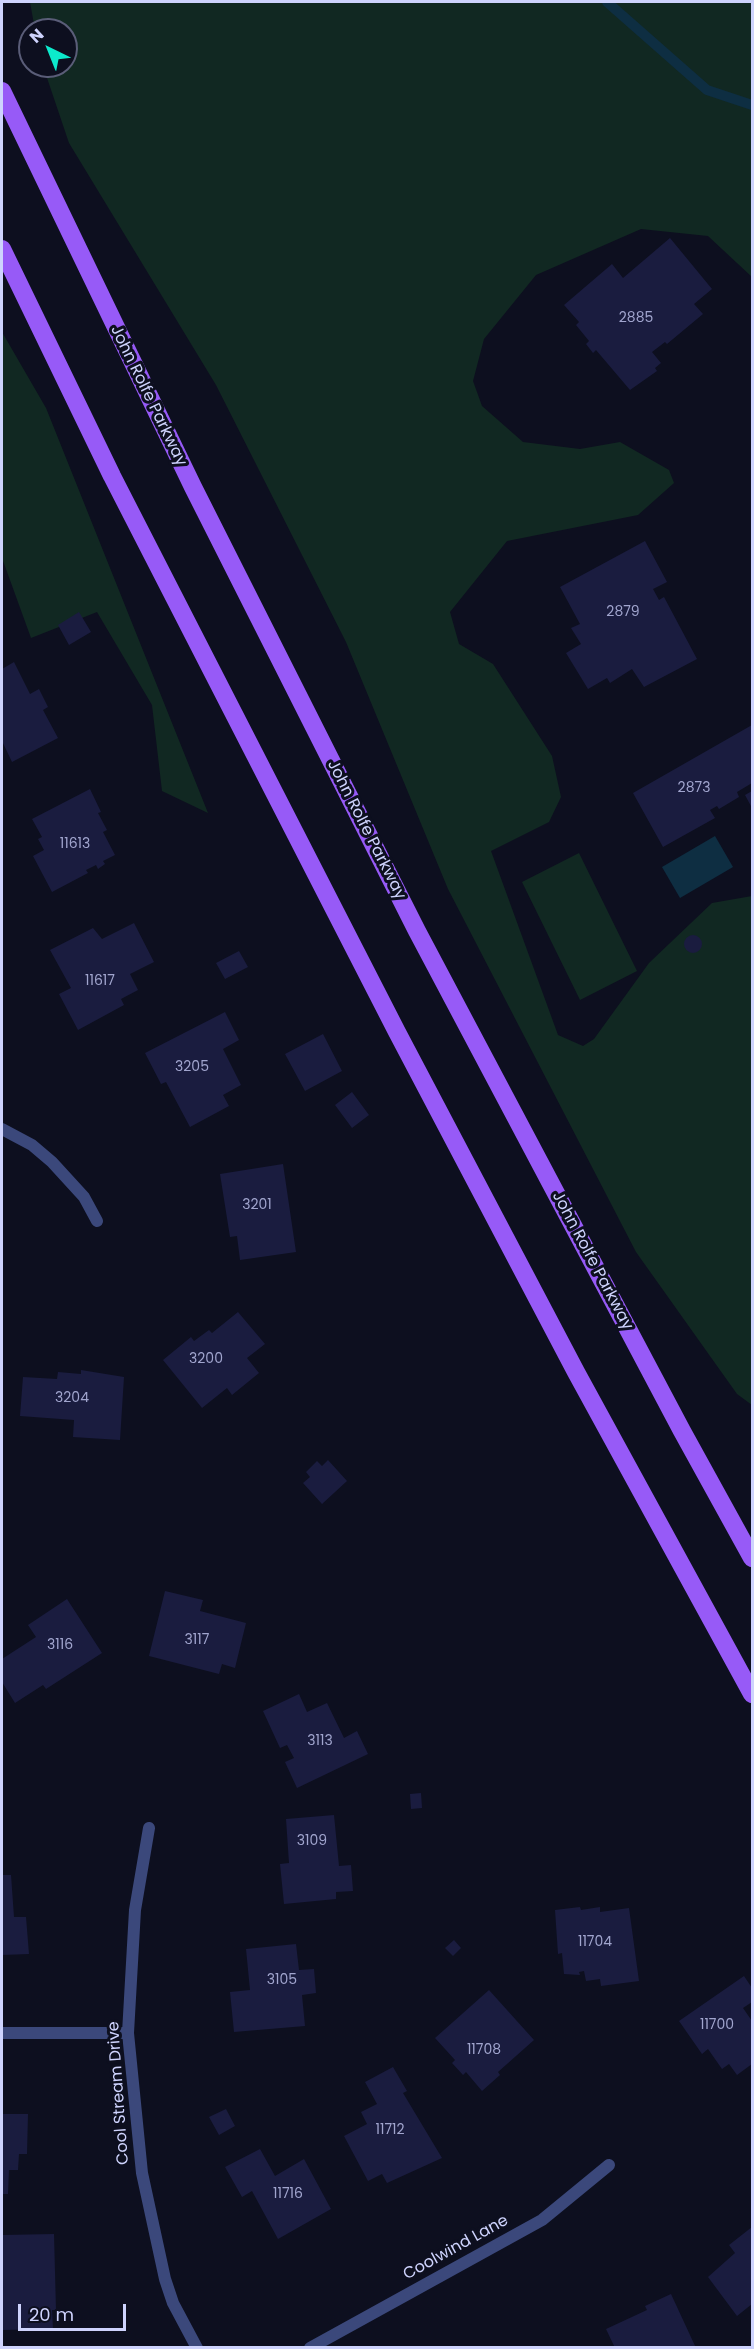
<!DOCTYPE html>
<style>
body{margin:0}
#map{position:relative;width:754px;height:2349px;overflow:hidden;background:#0d0f1f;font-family:Poppins,sans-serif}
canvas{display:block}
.frame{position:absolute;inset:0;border:3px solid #ced3fd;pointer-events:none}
.north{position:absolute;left:18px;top:18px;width:60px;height:60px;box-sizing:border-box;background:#0d0f1f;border:2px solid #5a5d78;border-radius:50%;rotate:317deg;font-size:16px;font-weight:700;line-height:24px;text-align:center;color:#ced3fd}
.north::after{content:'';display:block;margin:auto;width:21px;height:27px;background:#0ceacc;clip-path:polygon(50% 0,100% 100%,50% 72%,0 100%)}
.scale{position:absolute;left:18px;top:2304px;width:108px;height:27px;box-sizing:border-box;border:3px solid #ced3fd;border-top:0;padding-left:8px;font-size:18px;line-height:21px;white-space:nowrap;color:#ced3fd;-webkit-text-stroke:4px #0d0f1f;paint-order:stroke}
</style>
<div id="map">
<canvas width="754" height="2349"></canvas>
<div class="frame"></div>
<div class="north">N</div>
<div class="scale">20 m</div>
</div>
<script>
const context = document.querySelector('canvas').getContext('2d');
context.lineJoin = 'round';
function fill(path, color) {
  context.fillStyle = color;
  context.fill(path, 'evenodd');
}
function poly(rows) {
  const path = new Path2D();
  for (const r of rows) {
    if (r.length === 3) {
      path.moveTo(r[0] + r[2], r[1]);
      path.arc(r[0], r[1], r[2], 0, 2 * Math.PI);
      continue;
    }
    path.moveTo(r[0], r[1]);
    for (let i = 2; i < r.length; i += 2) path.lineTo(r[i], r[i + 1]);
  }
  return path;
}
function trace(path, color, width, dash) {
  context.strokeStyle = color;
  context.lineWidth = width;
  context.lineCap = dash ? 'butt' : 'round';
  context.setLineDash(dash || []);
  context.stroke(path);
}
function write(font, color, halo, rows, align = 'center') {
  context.font = font + ' Poppins,sans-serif';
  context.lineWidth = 6;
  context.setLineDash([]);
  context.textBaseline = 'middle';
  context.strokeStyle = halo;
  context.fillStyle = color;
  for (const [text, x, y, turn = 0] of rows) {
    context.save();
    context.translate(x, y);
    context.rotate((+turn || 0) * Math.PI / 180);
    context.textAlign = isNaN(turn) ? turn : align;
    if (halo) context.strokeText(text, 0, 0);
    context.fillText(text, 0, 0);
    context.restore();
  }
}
fill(poly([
 [30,2,752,2,752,277,708,236,641,229,536,275,484,339,473,381,482,406,523,442,580,449,620,442,669,470,674,483,638,515,507,541,450,612,459,644,493,664,552,756,561,797,549,822,491,851,558,1035,583,1046,594,1039,649,963,712,903,752,896,752,1405,737,1394,636,1252,448,889,346,642,216,385,69,143,43,66,66,66,66,30,35,30],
 [2,332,46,408,208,813,162,791,152,705,97,612,31,638,2,558],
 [579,853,637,971,580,1000,522,882]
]), '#112822');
fill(poly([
 [715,836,733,867,680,898,662,867]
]), '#0e2e42');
trace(poly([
 [607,2,707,90,752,105]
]), '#0e2e42', 10);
fill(poly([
 [670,238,712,289,694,304,703,314,667,344,665,342,652,352,661,363,655,368,657,371,630,390,596,350,593,353,586,344,589,341,576,325,579,322,564,305,612,264,623,278],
 [645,541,667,582,653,589,659,600,664,597,697,659,644,687,632,669,610,683,607,678,588,689,566,653,581,644,571,628,580,624,560,587],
 [79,612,91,632,69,645,58,625],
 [14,662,30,694,39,689,48,707,43,710,58,738,12,762,2,741,2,669],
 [752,725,752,783,737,792,739,797,719,809,717,806,710,810,715,818,663,847,633,793],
 [90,789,101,812,98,813,107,830,103,832,115,855,103,861,105,864,98,869,96,865,86,870,88,873,52,892,33,856,44,850,38,839,42,837,32,819],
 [752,791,752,808,745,795],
 [134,923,154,962,130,974,138,990,121,999,124,1005,78,1030,59,994,71,988,50,950,93,928,102,939],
 [693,944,9],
 [239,951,248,967,225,979,216,963],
 [225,1012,239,1040,223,1049,241,1085,223,1095,229,1106,190,1127,166,1082,161,1084,145,1053],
 [323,1034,342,1071,305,1091,285,1054],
 [352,1092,369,1115,352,1128,335,1105],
 [283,1164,296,1252,240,1260,237,1236,230,1237,220,1174],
 [238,1312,265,1344,247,1358,259,1373,232,1395,227,1388,202,1408,163,1360,191,1337,194,1341,209,1330,212,1333],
 [81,1370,124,1377,120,1440,73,1437,74,1420,20,1416,23,1377,57,1379,58,1372,81,1374],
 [328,1460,347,1481,322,1504,303,1483,310,1477,306,1472,317,1461,322,1466],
 [165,1591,203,1600,200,1611,246,1623,235,1668,222,1664,219,1674,149,1656],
 [67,1599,102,1653,46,1689,43,1685,15,1703,2,1682,2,1659,36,1637,28,1625],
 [299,1694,307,1712,327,1703,344,1738,357,1731,368,1754,297,1788,285,1762,294,1758,287,1745,280,1748,263,1711],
 [421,1793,422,1808,411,1809,410,1794],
 [334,1815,339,1866,351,1865,353,1891,336,1892,336,1899,284,1904,280,1864,289,1863,286,1819],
 [2,1875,11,1875,14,1917,26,1917,29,1954,2,1955],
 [580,1907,581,1910,600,1907,600,1912,629,1908,639,1981,601,1986,600,1979,586,1981,584,1971,579,1972,580,1975,564,1974,562,1953,558,1954,555,1910],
 [454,1940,461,1948,453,1956,445,1948],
 [296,1944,299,1970,314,1969,316,1993,302,1995,305,2026,234,2032,230,1992,250,1990,246,1949],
 [744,1976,752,1988,752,2002,743,2008,752,2021,752,2064,737,2075,729,2064,722,2069,708,2049,702,2054,679,2021],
 [489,1990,534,2040,498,2072,500,2075,482,2091,466,2072,463,2075,452,2063,455,2060,435,2038],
 [393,2067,407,2091,403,2093,442,2158,387,2183,382,2174,368,2181,344,2136,367,2124,361,2112,377,2104,365,2082],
 [226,2109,235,2126,219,2135,209,2117],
 [2,2114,28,2114,27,2154,19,2154,18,2170,9,2170,8,2194,2,2194],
 [260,2149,275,2176,304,2159,331,2209,278,2239,252,2191,242,2197,225,2167],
 [752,2227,752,2304,737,2316,708,2277,735,2253,729,2245],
 [54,2234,56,2310,52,2310,53,2329,2,2330,3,2235],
 [671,2294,696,2348,615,2348,606,2329,647,2310,645,2306]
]), '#1a1c3f');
trace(poly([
 [2,1129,32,1145,52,1162,84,1197,97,1221],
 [149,1828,135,1910,128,2033,142,2173,165,2279,173,2303,197,2348],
 [2,2033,128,2033],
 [310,2348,542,2220,609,2165]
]), '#3b487b', 12);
trace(poly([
 [2,91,193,487,417,931,682,1431,752,1558],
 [2,249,112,476,397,1032,576,1372,752,1694]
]), '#975af7', 18);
write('14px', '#a1a5ce', null, [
 ["2885",636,318],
 ["2879",623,612],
 ["2873",694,788],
 ["11613",75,844],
 ["11617",100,981],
 ["3205",192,1067],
 ["3201",257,1205],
 ["3200",206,1359],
 ["3204",72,1398],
 ["3117",197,1640],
 ["3116",60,1645],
 ["3113",320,1741],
 ["3109",312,1841],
 ["11704",595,1942],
 ["3105",282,1980],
 ["11700",717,2025],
 ["11708",484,2050],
 ["11712",390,2130],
 ["11716",288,2194]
]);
write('16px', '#ced3fd', '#0d0f1f', [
 ["John Rolfe Parkway",148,396,64],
 ["John Rolfe Parkway",366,830,63],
 ["John Rolfe Parkway",592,1261,62],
 ["Cool Stream Drive",119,2093,-94],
 ["Coolwind Lane",456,2248,-29]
]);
</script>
